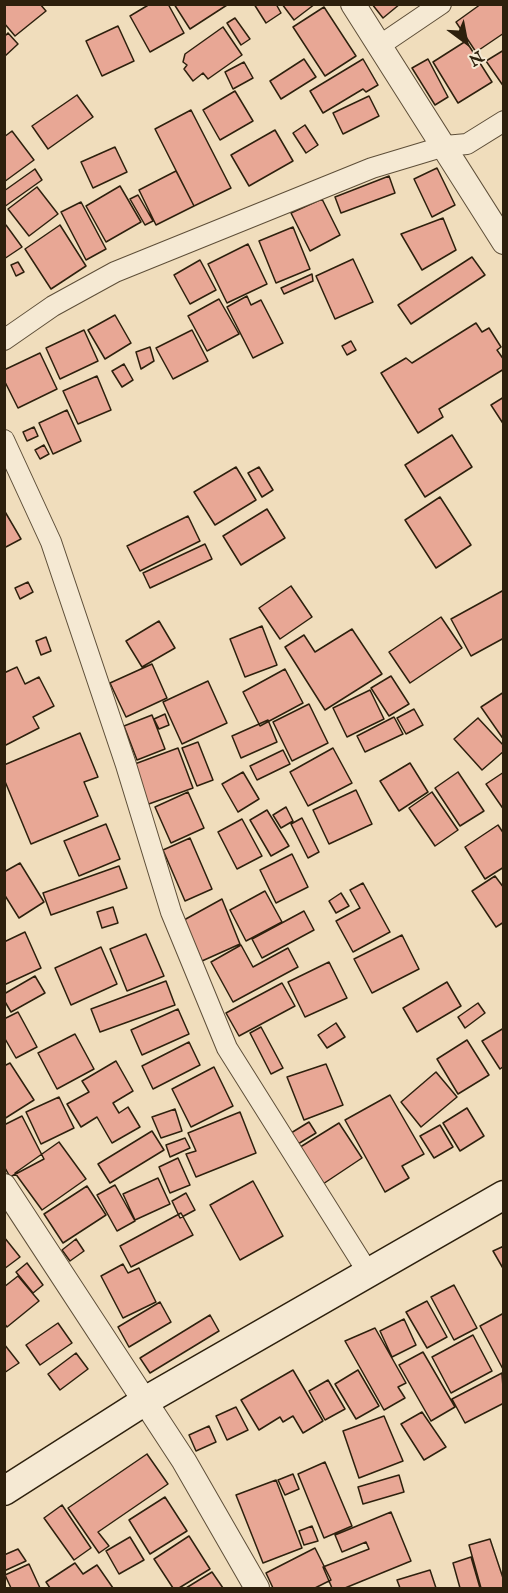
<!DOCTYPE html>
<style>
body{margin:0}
#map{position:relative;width:508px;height:1593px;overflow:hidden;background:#f0ddbc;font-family:"IM FELL English",serif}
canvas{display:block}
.frame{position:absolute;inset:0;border:6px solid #2d200d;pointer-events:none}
.north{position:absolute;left:436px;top:12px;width:60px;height:60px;-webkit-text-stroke:4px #f5e9d3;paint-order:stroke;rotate:148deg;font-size:16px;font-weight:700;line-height:24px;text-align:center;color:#2d200d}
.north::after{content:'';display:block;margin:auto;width:21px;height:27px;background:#2d200d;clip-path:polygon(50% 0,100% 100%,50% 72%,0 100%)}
</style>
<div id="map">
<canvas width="508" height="1593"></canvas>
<div class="frame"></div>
<div class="north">N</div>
</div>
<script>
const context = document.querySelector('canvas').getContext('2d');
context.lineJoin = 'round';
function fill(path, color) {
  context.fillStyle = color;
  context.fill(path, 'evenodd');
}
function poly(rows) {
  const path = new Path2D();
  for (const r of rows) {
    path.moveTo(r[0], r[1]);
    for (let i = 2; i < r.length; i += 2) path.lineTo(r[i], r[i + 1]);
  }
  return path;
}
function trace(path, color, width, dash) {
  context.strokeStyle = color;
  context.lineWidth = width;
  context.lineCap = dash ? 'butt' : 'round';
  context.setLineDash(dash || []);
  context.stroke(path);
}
const building = poly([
 [4,4,40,4,46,11,15,36,4,23,4,4],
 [150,4,168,4,184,33,150,52,130,16,150,4],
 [174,4,227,4,227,5,190,29,174,4],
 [254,4,276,4,281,13,266,23,254,4],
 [282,4,315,4,294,20,282,4],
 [372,4,400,4,383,18,372,4],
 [481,4,504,4,504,33,476,52,456,22,481,4],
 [324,7,356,56,325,76,293,27,324,7],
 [235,18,250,39,241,45,227,23,235,18],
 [118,26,134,61,102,76,86,41,118,26],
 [223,27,242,55,208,79,203,73,193,81,184,69,187,65,183,62,185,54,223,27],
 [8,33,18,44,4,57,4,37,8,33],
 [466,41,492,82,458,103,433,62,466,41],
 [504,50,504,87,486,61,504,50],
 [304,59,316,77,281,99,270,81,304,59],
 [363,59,378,85,366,92,363,89,323,113,310,91,363,59],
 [428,59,448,97,435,105,412,68,428,59],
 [244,62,253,78,233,89,225,72,244,62],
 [235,91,253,121,220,140,203,110,235,91],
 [77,95,93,117,48,149,32,126,77,95],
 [369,96,379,116,343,134,333,113,369,96],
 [191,110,231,188,194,206,155,129,191,110],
 [305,125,318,145,306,153,293,133,305,125],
 [275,130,293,161,249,186,231,155,275,130],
 [12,131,34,160,4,182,4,137,12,131],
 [115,147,127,172,93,188,81,162,115,147],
 [437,168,455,205,432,217,414,179,437,168],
 [35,169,42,180,4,207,4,191,35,169],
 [176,171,194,206,156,225,139,190,176,171],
 [389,176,395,193,341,213,335,197,389,176],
 [120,186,141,222,106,242,86,206,120,186],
 [37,187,58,214,29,236,8,209,37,187],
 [138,195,153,221,145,225,130,199,138,195],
 [322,199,340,235,310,251,291,213,322,199],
 [81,202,106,249,86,260,61,212,81,202],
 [443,218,456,250,422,270,401,234,443,218],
 [6,225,22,247,4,259,4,226,6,225],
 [60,225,86,266,51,289,25,249,60,225],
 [293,227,310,269,276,283,259,241,293,227],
 [248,244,267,284,227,303,208,264,248,244],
 [472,257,485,275,411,324,398,305,472,257],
 [353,259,373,302,335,319,316,276,353,259],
 [200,260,216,290,190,304,174,275,200,260],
 [18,262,24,272,16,276,11,265,18,262],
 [312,274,313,281,284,294,281,288,312,274],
 [247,296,251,305,261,300,283,343,253,358,227,307,247,296],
 [219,299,239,334,207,351,188,316,219,299],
 [115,315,131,343,105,359,88,330,115,315],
 [476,323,482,332,489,328,501,347,497,350,504,360,504,369,439,409,443,417,418,433,381,373,406,358,412,363,476,323],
 [84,330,98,361,60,379,46,348,84,330],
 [192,330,208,361,173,379,156,348,192,330],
 [351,341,356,350,347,355,342,346,351,341],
 [150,347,154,361,141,369,136,352,150,347],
 [40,353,57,389,18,408,4,380,4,370,40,353],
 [124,364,133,380,122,387,112,371,124,364],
 [97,376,111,410,78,424,63,391,97,376],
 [504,397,504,425,491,405,504,397],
 [67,410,81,441,53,454,39,423,67,410],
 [34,427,38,436,27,441,23,432,34,427],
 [452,435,472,467,425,497,405,465,452,435],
 [44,445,49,454,40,459,35,450,44,445],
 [236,467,256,500,215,525,194,492,236,467],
 [259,467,273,490,262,497,248,473,259,467],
 [440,497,471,545,436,568,405,520,440,497],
 [267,509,285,538,241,565,223,536,267,509],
 [4,510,21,539,4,548,4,510],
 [188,516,200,541,140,571,127,546,188,516],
 [205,544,212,559,150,588,143,573,205,544],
 [28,582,33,592,20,599,15,588,28,582],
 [291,586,312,617,280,639,259,608,291,586],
 [504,590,504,638,471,656,451,619,504,590],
 [441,617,462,648,410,683,389,652,441,617],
 [159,621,175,648,142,667,126,641,159,621],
 [262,626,277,665,245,677,230,639,262,626],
 [352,629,382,674,325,710,285,647,304,635,315,652,352,629],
 [46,637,51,651,41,655,36,641,46,637],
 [152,664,167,698,126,717,110,683,152,664],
 [17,667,25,684,39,677,54,706,33,717,39,728,4,746,4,673,17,667],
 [285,669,303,703,260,726,243,692,285,669],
 [391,676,409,704,389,716,371,688,391,676],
 [208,681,227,723,182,744,163,702,208,681],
 [370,690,384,719,347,737,333,708,370,690],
 [504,692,504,740,481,707,504,692],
 [309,704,328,743,292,761,273,722,309,704],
 [414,709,423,725,406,734,397,718,414,709],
 [165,714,169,725,159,729,154,719,165,714],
 [152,715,165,749,137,760,124,726,152,715],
 [394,717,403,734,365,752,357,736,394,717],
 [478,718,504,746,504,751,482,770,454,739,478,718],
 [268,720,277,742,241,758,232,736,268,720],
 [80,733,98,777,84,782,98,816,31,844,4,779,4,765,80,733],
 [198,742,213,780,197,786,182,748,198,742],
 [178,748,193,788,146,805,132,765,178,748],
 [333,748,352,783,308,806,290,772,333,748],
 [283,750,290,764,257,780,250,766,283,750],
 [410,763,428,792,399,811,380,781,410,763],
 [243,772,259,799,238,812,222,784,243,772],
 [458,772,484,811,460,826,435,788,458,772],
 [504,772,504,810,486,784,504,772],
 [356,790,372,824,329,844,313,810,356,790],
 [188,792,204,828,171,843,155,807,188,792],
 [432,792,458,830,435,846,409,808,432,792],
 [286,807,293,821,281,828,273,815,286,807],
 [267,810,289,846,271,856,250,820,267,810],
 [302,818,319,852,308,858,291,824,302,818],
 [242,819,262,856,237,869,218,832,242,819],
 [106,824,120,859,79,876,64,841,106,824],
 [498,825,504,834,504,867,485,879,465,847,498,825],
 [190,838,212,889,185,901,163,850,190,838],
 [292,854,308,887,276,903,260,870,292,854],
 [20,863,44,902,19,918,4,894,4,872,20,863],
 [119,866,127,888,51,915,43,893,119,866],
 [495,876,504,888,504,922,496,927,472,891,495,876],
 [363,883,390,932,353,952,336,921,360,908,350,890,363,883],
 [265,891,282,922,246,941,230,910,265,891],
 [341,893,349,906,336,913,329,901,341,893],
 [222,899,240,944,202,961,184,920,222,899],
 [113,907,118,923,102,928,97,912,113,907],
 [304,911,314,930,262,958,252,939,304,911],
 [25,932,41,968,4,985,4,942,25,932],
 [146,934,164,976,127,991,110,949,146,934],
 [402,935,419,969,372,993,354,959,402,935],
 [241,945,253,967,288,948,298,967,233,1002,211,962,241,945],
 [101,947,117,984,71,1005,55,968,101,947],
 [329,962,347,998,305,1017,288,982,329,962],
 [35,976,45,993,11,1012,4,1000,4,994,35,976],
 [166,981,175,1005,100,1032,91,1009,166,981],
 [447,982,461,1006,417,1032,403,1008,447,982],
 [282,983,295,1006,239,1036,226,1013,282,983],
 [478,1003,485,1013,465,1028,458,1017,478,1003],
 [178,1009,189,1034,142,1055,131,1030,178,1009],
 [18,1012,37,1047,16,1058,4,1037,4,1019,18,1012],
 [336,1023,345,1037,327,1048,318,1035,336,1023],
 [261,1027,283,1068,271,1074,250,1033,261,1027],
 [504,1028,504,1066,500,1069,482,1041,504,1028],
 [75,1034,94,1069,57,1089,38,1053,75,1034],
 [467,1040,489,1075,458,1094,437,1059,467,1040],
 [189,1042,200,1065,153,1089,142,1066,189,1042],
 [116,1061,133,1091,113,1103,119,1113,128,1107,140,1127,112,1143,97,1117,81,1127,67,1104,89,1092,82,1081,116,1061],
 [10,1063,34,1100,4,1119,4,1066,10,1063],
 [326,1064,343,1105,304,1120,287,1077,326,1064],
 [214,1067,233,1106,191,1127,172,1089,214,1067],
 [436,1072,457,1097,421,1127,401,1102,436,1072],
 [390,1095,424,1154,402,1166,409,1178,385,1192,345,1120,390,1095],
 [59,1097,74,1128,41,1144,26,1112,59,1097],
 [467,1108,484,1136,460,1151,443,1123,467,1108],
 [175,1109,182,1131,161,1138,152,1117,175,1109],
 [240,1112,256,1153,196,1177,186,1154,196,1151,188,1133,240,1112],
 [22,1116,44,1159,10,1177,4,1166,4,1125,22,1116],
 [309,1122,316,1133,298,1144,291,1133,309,1122],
 [339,1123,362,1158,323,1184,297,1149,339,1123],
 [440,1125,453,1147,434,1158,420,1136,440,1125],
 [152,1131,164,1150,110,1183,98,1164,152,1131],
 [185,1138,190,1148,170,1157,166,1145,185,1138],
 [59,1142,86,1179,42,1210,15,1173,59,1142],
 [178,1158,190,1185,170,1193,159,1167,178,1158],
 [158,1178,170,1204,135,1220,123,1194,158,1178],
 [253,1181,283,1236,240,1260,210,1205,253,1181],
 [115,1185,135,1221,117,1231,97,1195,115,1185],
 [87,1186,106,1215,63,1243,44,1214,87,1186],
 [186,1193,195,1210,180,1218,172,1201,186,1193],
 [181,1213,193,1235,131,1267,120,1246,181,1213],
 [4,1237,20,1257,4,1269,4,1237],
 [76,1239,84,1251,70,1261,62,1250,76,1239],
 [504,1246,504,1270,493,1251,504,1246],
 [27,1263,43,1285,33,1293,16,1272,27,1263],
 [123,1264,128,1273,139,1268,156,1302,123,1318,101,1276,123,1264],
 [18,1276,39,1301,7,1327,4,1323,4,1287,18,1276],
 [454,1285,477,1328,454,1340,431,1297,454,1285],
 [427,1301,447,1337,427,1348,406,1312,427,1301],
 [160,1302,171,1322,129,1347,118,1327,160,1302],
 [504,1313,504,1371,480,1326,504,1313],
 [210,1315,219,1331,150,1373,140,1358,210,1315],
 [404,1319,416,1345,392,1357,380,1331,404,1319],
 [58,1323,72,1343,40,1365,26,1345,58,1323],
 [375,1328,406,1383,398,1387,405,1398,384,1410,345,1341,375,1328],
 [473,1335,492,1371,451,1393,432,1357,473,1335],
 [4,1344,19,1363,4,1373,4,1344],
 [423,1352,455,1407,431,1421,399,1365,423,1352],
 [76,1353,88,1369,60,1390,48,1374,76,1353],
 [293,1370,323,1421,303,1433,293,1416,283,1422,280,1417,259,1430,241,1400,293,1370],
 [358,1370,379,1406,356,1419,335,1384,358,1370],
 [502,1373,504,1403,465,1423,452,1399,502,1373],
 [328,1380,345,1409,325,1420,309,1391,328,1380],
 [236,1407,248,1430,227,1440,216,1416,236,1407],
 [422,1412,446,1447,424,1460,401,1424,422,1412],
 [384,1416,403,1461,359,1478,343,1431,384,1416],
 [209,1426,216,1442,196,1451,189,1435,209,1426],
 [147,1454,168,1484,98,1532,109,1546,99,1553,68,1508,147,1454],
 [325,1462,352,1526,324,1538,298,1474,325,1462],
 [293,1474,299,1489,285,1495,278,1480,293,1474],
 [399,1475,404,1492,363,1504,358,1487,399,1475],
 [276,1480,302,1548,263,1563,236,1495,276,1480],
 [165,1497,187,1531,150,1554,129,1520,165,1497],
 [62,1505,91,1548,74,1560,44,1518,62,1505],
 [391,1512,411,1561,345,1588,332,1588,323,1567,369,1549,366,1542,342,1552,335,1535,391,1512],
 [312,1526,318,1541,304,1545,299,1531,312,1526],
 [189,1536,210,1569,179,1588,173,1588,154,1559,189,1536],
 [130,1537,144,1560,119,1574,106,1551,130,1537],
 [490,1539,504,1581,504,1588,481,1588,469,1545,490,1539],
 [315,1548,331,1580,315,1588,273,1588,266,1573,315,1548],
 [18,1549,26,1561,4,1571,4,1555,18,1549],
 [471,1557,480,1588,460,1588,453,1563,471,1557],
 [75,1563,83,1574,97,1565,113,1588,50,1588,46,1582,75,1563],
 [29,1564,40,1588,11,1588,5,1575,29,1564],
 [430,1570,436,1588,400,1588,397,1580,430,1570],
 [212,1572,223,1588,186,1588,212,1572]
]);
fill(building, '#e8a795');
trace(building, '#2d200d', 1.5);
const minor = poly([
 [379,46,441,4],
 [4,340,53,306,115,272,372,168,445,146,467,144,504,121],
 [4,440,51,542,126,765,171,912,227,1048,369,1274]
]);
const tertiary = poly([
 [353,4,504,242],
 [4,1186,184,1461,257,1588]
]);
const secondary = poly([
 [4,1491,145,1401,504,1195]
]);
trace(minor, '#5e4f39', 22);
trace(tertiary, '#5e4f39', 26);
trace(secondary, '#2d200d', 31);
trace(minor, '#f5e9d3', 20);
trace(tertiary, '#f5e9d3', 24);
trace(secondary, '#f5e9d3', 28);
</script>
